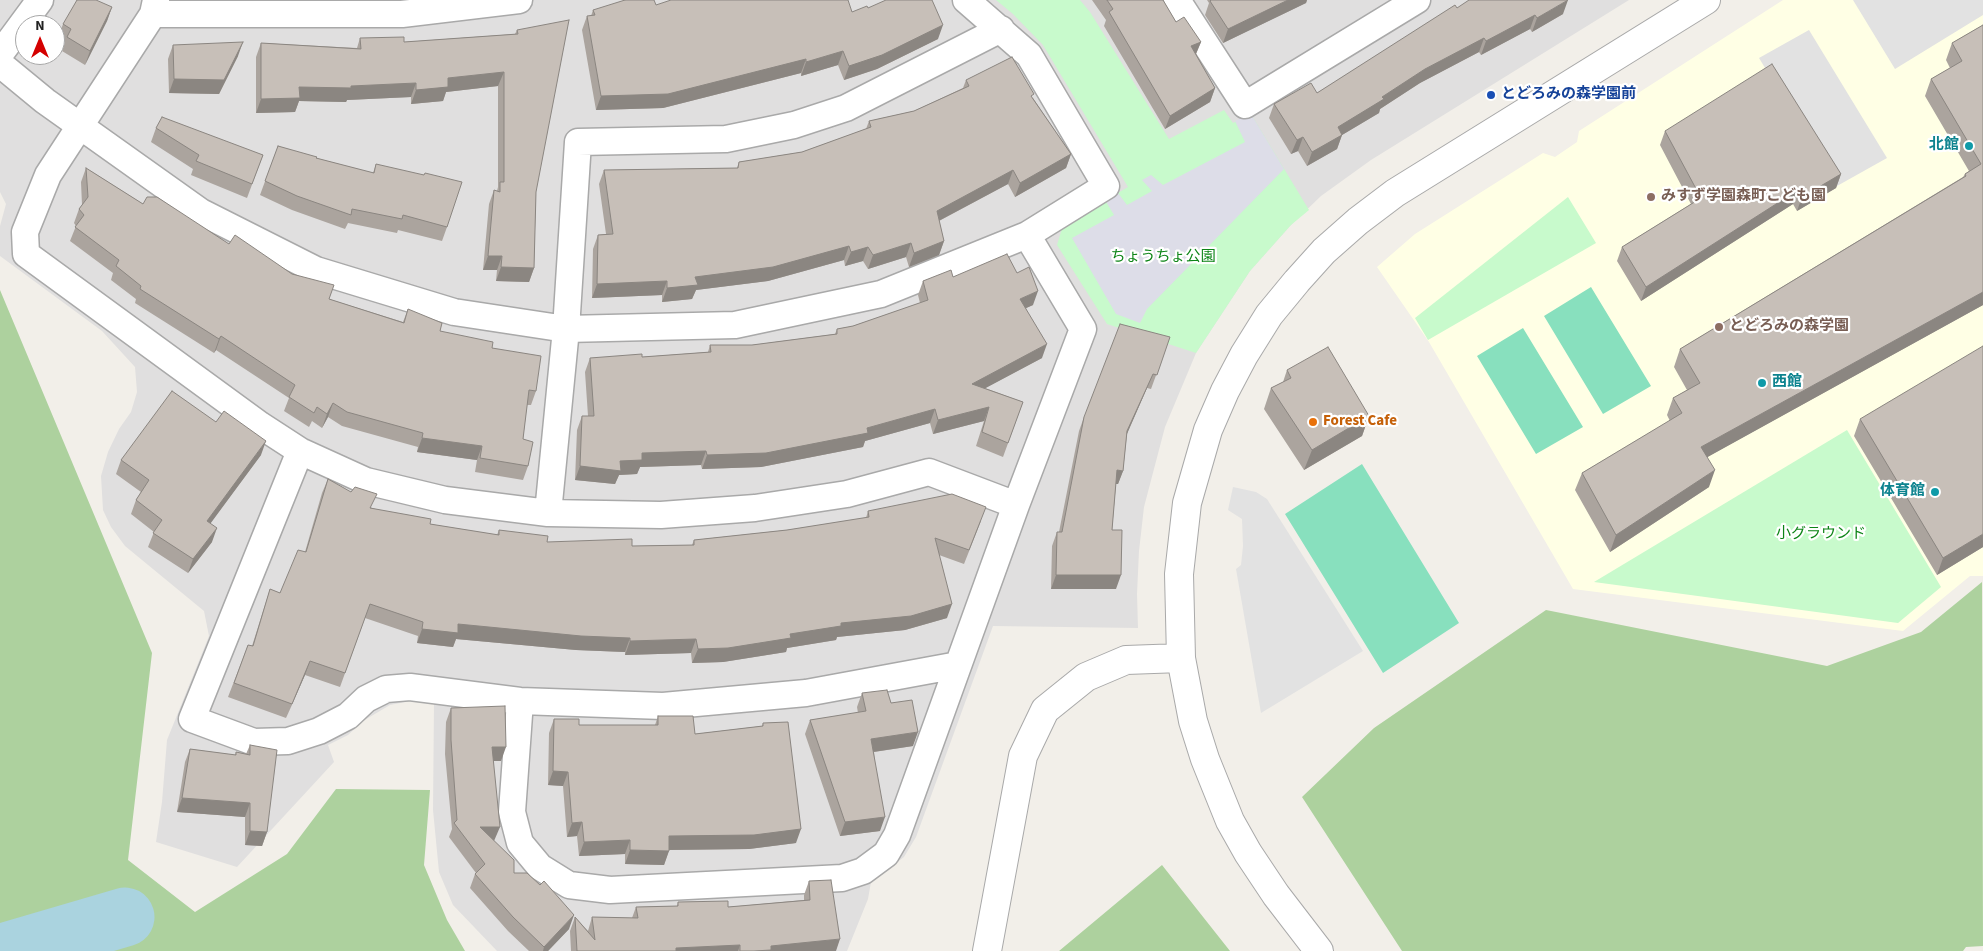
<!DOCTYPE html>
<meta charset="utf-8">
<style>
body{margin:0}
#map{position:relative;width:1983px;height:951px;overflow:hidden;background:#f2efe9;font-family:"Source Sans 3",sans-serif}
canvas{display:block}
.north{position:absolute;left:15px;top:15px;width:50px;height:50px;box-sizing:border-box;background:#fff;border:1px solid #a7a7a7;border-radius:50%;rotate:0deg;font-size:14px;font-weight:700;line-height:20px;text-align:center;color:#222}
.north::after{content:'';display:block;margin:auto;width:18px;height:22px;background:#d40000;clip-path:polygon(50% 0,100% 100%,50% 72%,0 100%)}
</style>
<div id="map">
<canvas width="1983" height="951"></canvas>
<div class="north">N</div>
</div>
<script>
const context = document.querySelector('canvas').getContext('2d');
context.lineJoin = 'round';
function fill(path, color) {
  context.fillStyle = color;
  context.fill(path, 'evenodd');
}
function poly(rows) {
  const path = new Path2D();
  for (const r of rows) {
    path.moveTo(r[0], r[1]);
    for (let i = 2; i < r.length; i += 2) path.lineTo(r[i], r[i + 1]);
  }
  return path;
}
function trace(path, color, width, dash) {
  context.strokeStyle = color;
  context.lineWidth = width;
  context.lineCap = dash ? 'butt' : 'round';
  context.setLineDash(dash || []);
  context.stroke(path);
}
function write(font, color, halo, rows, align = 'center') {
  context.font = font + ' "Source Sans 3","Noto Sans JP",sans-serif';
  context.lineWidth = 4.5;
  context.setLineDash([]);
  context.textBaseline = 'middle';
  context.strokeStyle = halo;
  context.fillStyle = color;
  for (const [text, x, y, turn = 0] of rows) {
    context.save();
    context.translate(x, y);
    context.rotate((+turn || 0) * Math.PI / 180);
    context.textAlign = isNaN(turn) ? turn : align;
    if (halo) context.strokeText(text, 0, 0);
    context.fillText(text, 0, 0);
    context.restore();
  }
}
fill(poly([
 [0,0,1629,0,1371,160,1321,196,1291,225,1250,271,1196,353,1165,427,1144,507,1139,551,1137,594,1138,628,993,626,916,837,904,857,871,882,868,899,847,951,497,951,453,905,439,872,433,810,434,703,415,700,390,705,363,721,348,735,328,745,334,762,237,867,156,842,162,802,167,740,209,636,204,611,125,546,111,527,103,510,101,476,108,452,119,429,131,412,137,392,135,367,102,331,0,256,0,226,6,204,0,192],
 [25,25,55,25,55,55,25,55]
]), '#e0dfdf');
fill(poly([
 [1783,0,1983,0,1983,576,1970,576,1903,631,1573,589,1429,342,1377,267,1415,234,1543,153,1555,157,1577,142,1579,131]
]), '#ffffe5');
fill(poly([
 [0,290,152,653,128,860,195,912,287,854,336,789,430,790,424,865,447,920,465,951,0,951],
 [1982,582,1983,946,1966,947,1963,951,1402,951,1302,797,1374,728,1546,610,1827,666,1921,632],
 [1162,865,1230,951,1059,951]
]), '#add19e');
fill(poly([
 [996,0,1080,0,1090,12,1169,139,1224,110,1233,123,1251,114,1309,210,1291,225,1250,271,1196,353,1107,324,1057,245,1063,225,1128,187,1043,45,1013,14],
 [1568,197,1596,243,1428,340,1415,318],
 [1847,430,1941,587,1898,623,1594,582]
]), '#c8facc');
fill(poly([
 [1591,287,1651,386,1603,414,1544,316],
 [1523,328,1583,427,1536,454,1477,356],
 [1362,464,1459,623,1383,673,1285,514]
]), '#88e0be');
fill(poly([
 [1853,0,1983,0,1983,15,1895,69],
 [1809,30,1887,158,1837,186,1759,58],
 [1233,487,1256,492,1267,499,1363,651,1261,713,1236,569,1241,565,1243,546,1242,519,1228,510]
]), '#e2e2e2');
fill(poly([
 [1251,114,1284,169,1147,309,1140,323,1116,314,1072,238,1114,215,1105,200,1118,193,1127,205,1152,191,1142,180,1151,175,1163,185,1245,142,1235,121]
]), '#dddde8');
trace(poly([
 [9,951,125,917]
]), '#aad3df', 59);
const minor = poly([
 [156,0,153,14,48,175,25,232,26,254,260,425,300,451,366,481,445,500,548,513,661,515,755,508,847,494,929,472,1016,505],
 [1177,0,1245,105,1417,0],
 [153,14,402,14,519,0],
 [0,54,40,0],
 [0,64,45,101,201,212,316,270,454,312,566,329,735,325,881,294,1027,235,1106,186,1029,55,966,0],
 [300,451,192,719,254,742,288,741,319,731,348,716,366,699,386,689,410,687,520,701,663,706,806,693,958,665],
 [548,513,566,329,578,142,726,139,794,125,846,108,1001,29],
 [520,701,512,812,520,843,540,867,569,885,610,890,842,878,863,871,886,854,897,835,1016,505,1083,329,1027,235]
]);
const tertiary = poly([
 [987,951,1023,756,1045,710,1086,677,1126,660,1181,658],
 [1319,951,1276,895,1248,853,1230,821,1205,759,1193,721,1181,658,1179,574,1187,503,1208,430,1225,391,1244,355,1269,315,1297,281,1324,251,1358,221,1395,193,1706,0]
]);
trace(minor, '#a9a9a9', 29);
trace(tertiary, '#a9a9a9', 30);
trace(minor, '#fff', 26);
trace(tertiary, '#fff', 28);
fill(poly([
 [1092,0,1163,0,1176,22,1201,42,1196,54,1215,88,1210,102,1165,129,1104,26,1106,20],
 [1207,0,1307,0,1306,3,1223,43,1205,15,1209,3],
 [656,5,852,12,868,8,938,39,877,69,844,80,838,65,801,76,801,73,663,108,596,110,582,30,587,16,591,16,593,10],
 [112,7,107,21,85,65,62,51,65,42,58,38,63,24],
 [1457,8,1563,14,1532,32,1530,29,1481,55,1479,52,1420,83,1380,109,1379,113,1342,135,1337,149,1307,166,1298,151,1291,154,1269,118,1274,104,1317,93],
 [1983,25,1983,305,1707,457,1709,487,1610,552,1575,490,1582,473,1670,421,1667,415,1673,398,1687,390,1674,367,1680,349,1963,177,1965,174,1969,171,1925,96,1931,79,1950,68,1946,60,1952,43],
 [517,30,536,192,534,268,529,282,496,281,497,270,483,270,489,204,494,190,497,191,498,187,498,86,446,92,443,101,411,104,411,97,347,100,346,102,299,101,295,112,256,113,256,57,261,43,357,48,360,38,404,42,515,34],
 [173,45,238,56,219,94,169,93,168,59],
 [966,80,1033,98,1071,154,1066,168,1015,197,1008,184,939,221,944,241,939,255,909,267,906,257,868,269,863,261,845,266,844,260,768,281,696,290,692,299,662,302,662,295,592,298,593,249,598,235,606,234,599,184,604,170,737,168,739,162,802,152,866,129,869,121,914,111,963,88],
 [156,128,263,155,247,198,191,175,193,169,151,142],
 [1665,131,1841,174,1836,188,1797,211,1793,204,1641,301,1617,261,1622,247,1691,204,1660,145],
 [278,146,316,158,373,173,376,164,447,227,442,241,398,230,397,233,348,223,345,229,292,210,260,195],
 [86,168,143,204,229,244,329,299,403,322,408,309,440,331,492,348,536,391,531,405,527,405,523,439,528,466,523,480,475,472,477,460,417,452,418,447,342,426,328,417,322,428,312,421,309,427,284,411,289,398,216,350,214,353,135,303,136,299,111,280,113,273,70,241,76,226,74,223,79,209,82,205,81,182],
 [953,277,1033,305,1026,308,1042,358,985,388,1023,402,1003,457,976,446,984,421,933,434,930,423,865,441,863,447,761,467,702,469,701,465,640,467,637,474,619,475,615,484,575,480,577,430,582,416,588,416,585,372,590,358,642,357,708,352,710,345,752,345,835,334,837,329,853,326,920,303,918,295,923,281],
 [1170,337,1151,389,1147,388,1127,434,1123,471,1118,484,1116,484,1112,530,1116,589,1051,589,1052,546,1057,532,1059,532,1079,431,1084,417],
 [1287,370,1369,416,1362,436,1304,470,1264,409,1271,388,1283,382],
 [1860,419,1983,547,1937,575,1854,436],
 [261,455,210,523,212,542,188,573,148,547,154,532,131,514,136,500,141,492,116,474,121,460],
 [328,479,372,508,430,524,497,535,499,530,547,542,632,546,692,545,694,540,787,530,866,518,868,511,981,521,964,564,939,555,947,618,905,630,837,637,836,640,787,648,786,652,723,662,692,663,691,653,625,655,625,652,576,650,456,639,453,647,417,643,418,636,365,618,340,687,305,675,286,718,228,697,248,645,252,646,270,589,280,593,305,552,322,493],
 [862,693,891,703,913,746,874,752,880,831,840,836,805,734,810,720,858,713,857,707],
 [451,708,501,761,493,761,494,841,514,873,569,929,548,951,529,951,508,931,470,888,475,874,476,873,449,837,452,829,445,754,446,722],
 [658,716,695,734,762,726,763,723,796,843,749,849,669,850,664,865,625,864,625,854,579,856,577,836,567,837,563,786,548,785,549,733,554,719,579,725,655,725],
 [250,745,267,832,262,846,245,845,245,817,177,812,185,762,190,749,235,755,236,752,246,754],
 [809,881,836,951,571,951,570,931,575,917,588,931,592,917,632,918,636,907,677,906,678,902,728,907,804,900,804,895]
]), '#aba49e');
fill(poly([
 [1288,0,1307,0,1306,3,1223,43,1228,29],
 [1568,0,1563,14,1532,32,1537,18],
 [112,7,107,21,85,65,90,51],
 [1535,15,1530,29,1481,55,1486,41],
 [943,25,938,39,877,69,844,80,849,66],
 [1484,38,1479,52,1420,83,1380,109,1379,113,1342,135,1337,149,1307,166,1312,152,1338,127,1382,97,1425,69],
 [243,42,238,56,219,94,169,93,174,79],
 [1201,42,1195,56,1191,46],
 [843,51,838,65,801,76,806,62],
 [806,59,801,73,663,108,596,110,601,96],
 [504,72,498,86,446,92,443,101,411,104,416,90,448,78],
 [416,83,411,97,347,100,346,102,299,101,295,112,256,113,261,99,299,87,351,86],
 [1215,88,1210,102,1165,129,1170,116],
 [1303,137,1298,151,1291,154,1297,140],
 [1071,154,1066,168,1015,197,1020,183],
 [1013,170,1008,184,931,225,937,211],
 [1841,174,1836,188,1797,211,1802,197],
 [1798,190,1793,204,1641,301,1646,287],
 [944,241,939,255,909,267,914,253],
 [911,243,906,257,868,269,873,255],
 [849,246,844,260,768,281,696,290,692,299,662,302,667,288,695,277],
 [868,247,863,261,845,266,851,252],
 [488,256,502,256,497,270,483,270],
 [501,267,534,268,529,282,496,281],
 [667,281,662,295,592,298,597,284],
 [1038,291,1033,305,1015,313,1020,299],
 [1983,292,1983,305,1695,464,1701,447],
 [221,336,216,350,214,353,219,339],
 [1047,344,1042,358,967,398,972,384],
 [1153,374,1147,388,1122,445,1127,431],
 [333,403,328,417,322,428,327,414],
 [989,407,984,421,933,434,938,420],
 [935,409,930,423,865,441,863,447,761,467,702,469,707,455,867,428],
 [1369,416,1362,436,1304,470,1312,450],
 [422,438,482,446,477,460,417,452],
 [266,441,261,455,202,535,207,521],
 [706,451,701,465,640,467,637,474,619,475,615,484,575,480,580,466,642,453],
 [1117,470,1123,471,1118,484,1112,484],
 [1715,470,1709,487,1610,552,1616,535],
 [217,528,212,542,188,573,193,559],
 [1983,534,1983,547,1937,575,1943,558],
 [1056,575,1121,575,1116,589,1051,589],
 [952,604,947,618,905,630,837,637,836,640,787,648,786,652,723,662,692,663,698,649,790,634,841,623],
 [458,624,630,638,625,652,576,650,456,639,453,647,417,643,422,629],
 [696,639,691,653,625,655,630,641],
 [310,661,305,675,286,718,292,704],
 [918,732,913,746,866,753,871,739],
 [492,747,506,747,501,761,486,761],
 [553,771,568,772,563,786,548,785],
 [182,798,250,803,245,817,177,812],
 [885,817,880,831,840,836,845,822],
 [582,822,577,836,567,837,572,823],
 [480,827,500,827,494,841,474,841],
 [801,829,796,843,749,849,664,850,669,836],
 [250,831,267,832,262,846,245,845],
 [630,840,625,854,579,856,584,842],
 [630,850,669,851,664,865,625,864],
 [574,915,569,929,548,951,543,951,544,947],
 [840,939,836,951,754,951,771,946],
 [740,945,738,951,675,951,676,948]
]), '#8b8681');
const building = poly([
 [77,0,96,0,112,7,90,51,67,37,71,29,63,24,77,0],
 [625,0,654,0,656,5,671,0,848,0,852,12,867,6,868,8,886,0,932,0,943,25,882,55,849,66,843,51,806,62,806,59,668,94,601,96,587,16,595,15,593,10,625,0],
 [1107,0,1163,0,1176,22,1184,17,1201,42,1191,46,1215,88,1170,116,1109,12,1113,9,1107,0],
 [1211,0,1288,0,1228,29,1210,1,1211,0],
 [1469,0,1568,0,1537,18,1535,15,1486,41,1484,38,1425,69,1382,97,1384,99,1338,127,1342,135,1312,152,1303,137,1297,140,1274,104,1311,83,1317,93,1455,5,1457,8,1469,0],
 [569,20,536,192,534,268,501,267,502,256,488,256,494,190,500,192,500,182,504,182,504,72,448,78,448,87,416,90,416,83,351,86,351,88,299,87,300,98,261,99,261,43,361,49,360,38,404,37,404,42,518,34,517,30,569,20],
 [1983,25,1983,292,1701,447,1715,470,1616,535,1582,473,1682,413,1673,398,1700,383,1680,349,1966,176,1965,174,1981,164,1931,79,1962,61,1952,43,1983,25],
 [243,42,224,80,174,79,173,45,243,42],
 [1012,57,1034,94,1031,96,1071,154,1020,183,1013,170,937,211,944,241,914,253,911,243,873,255,868,247,851,252,849,246,773,267,695,277,698,285,667,288,667,281,597,284,598,235,613,234,604,170,738,168,739,162,802,152,871,127,869,121,914,111,969,86,966,80,1012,57],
 [1772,64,1841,174,1802,197,1798,190,1646,287,1622,247,1701,198,1665,131,1772,64],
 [162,117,263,155,252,184,196,161,199,155,156,128,162,117],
 [278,146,317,157,316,158,374,173,376,164,424,175,425,173,462,182,447,227,403,215,402,219,352,209,351,215,297,196,265,181,278,146],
 [86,168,143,204,147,197,157,197,229,244,235,235,292,274,334,285,329,299,404,323,408,309,442,323,440,331,493,342,492,348,541,356,536,391,529,390,523,439,533,442,528,466,480,458,482,446,422,438,423,433,347,412,333,403,327,414,317,407,314,413,289,397,295,385,221,336,219,339,140,289,141,286,116,266,119,260,75,227,84,215,79,209,88,197,86,168],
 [1007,254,1017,273,1029,267,1038,291,1020,299,1047,344,972,384,1023,402,1008,443,982,432,989,407,938,420,935,409,867,428,868,433,766,453,707,455,706,451,642,453,642,460,620,461,621,471,580,466,582,416,594,416,590,358,642,354,642,357,711,352,710,345,752,345,837,334,837,329,853,326,928,300,923,281,951,270,953,277,1007,254],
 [1120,324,1170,337,1157,375,1153,374,1127,431,1123,471,1117,470,1112,530,1122,530,1121,575,1056,575,1057,532,1062,532,1084,417,1120,324],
 [1983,346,1983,534,1943,558,1860,419,1983,346],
 [1328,347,1369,416,1312,450,1271,388,1291,378,1287,370,1328,347],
 [172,391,216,422,224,411,266,441,207,521,217,528,193,559,153,533,162,520,136,500,149,480,121,460,172,391],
 [328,479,351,492,355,487,377,494,370,508,431,519,430,524,499,535,499,530,548,536,547,542,632,539,632,546,694,545,694,540,787,530,869,517,868,511,952,494,986,507,969,550,935,538,952,604,911,616,841,623,841,626,790,634,791,638,728,648,698,649,696,639,630,641,630,638,581,636,458,624,458,633,422,629,423,622,370,604,345,673,310,661,292,704,234,683,248,645,253,646,270,589,280,593,298,550,306,552,328,479],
 [887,690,891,703,912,700,918,732,871,739,885,817,845,822,810,720,866,711,862,693,887,690],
 [505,706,506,747,492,747,500,827,480,827,514,860,514,873,527,873,540,885,544,881,574,915,544,947,513,917,475,874,485,864,454,823,457,820,451,740,451,708,505,706],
 [658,716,693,716,695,734,763,726,763,723,788,722,801,829,754,835,669,836,669,851,630,850,630,840,584,842,582,822,572,823,568,772,553,771,554,719,579,719,579,725,658,725,658,716],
 [250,745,277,750,267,832,250,831,250,803,182,798,190,749,236,755,236,752,250,755,250,745],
 [831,880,840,939,771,946,771,950,754,951,740,951,740,945,676,948,676,951,577,951,575,917,595,940,592,917,638,918,636,907,678,906,678,902,728,901,728,907,810,900,809,881,831,880]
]);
fill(building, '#c7bfb8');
trace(building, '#8b8681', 1);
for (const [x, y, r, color] of [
 [1491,95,5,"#1a4fb4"],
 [1969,146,5,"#0f9aa8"],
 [1651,197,5,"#8d6e63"],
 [1719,327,5,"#8d6e63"],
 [1762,383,5,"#0f9aa8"],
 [1313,422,5,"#e8710a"],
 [1935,492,5,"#0f9aa8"]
]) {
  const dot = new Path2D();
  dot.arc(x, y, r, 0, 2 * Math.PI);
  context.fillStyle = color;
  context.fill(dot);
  trace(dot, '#fff', 2);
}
write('bold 15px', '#164399', '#fff', [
 ["とどろみの森学園前",1501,95]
], 'left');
write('bold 15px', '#0d838f', '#fff', [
 ["北館",1959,146],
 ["西館",1772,383,"left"],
 ["体育館",1925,492]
], 'right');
write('bold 15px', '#785e54', '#fff', [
 ["みすず学園森町こども園",1661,197],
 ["とどろみの森学園",1729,327]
], 'left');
write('15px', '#0c8416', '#fff', [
 ["ちょうちょ公園",1163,258],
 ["小グラウンド",1821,535]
]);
write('bold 15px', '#c56008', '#fff', [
 ["Forest Cafe",1323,422]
], 'left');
</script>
